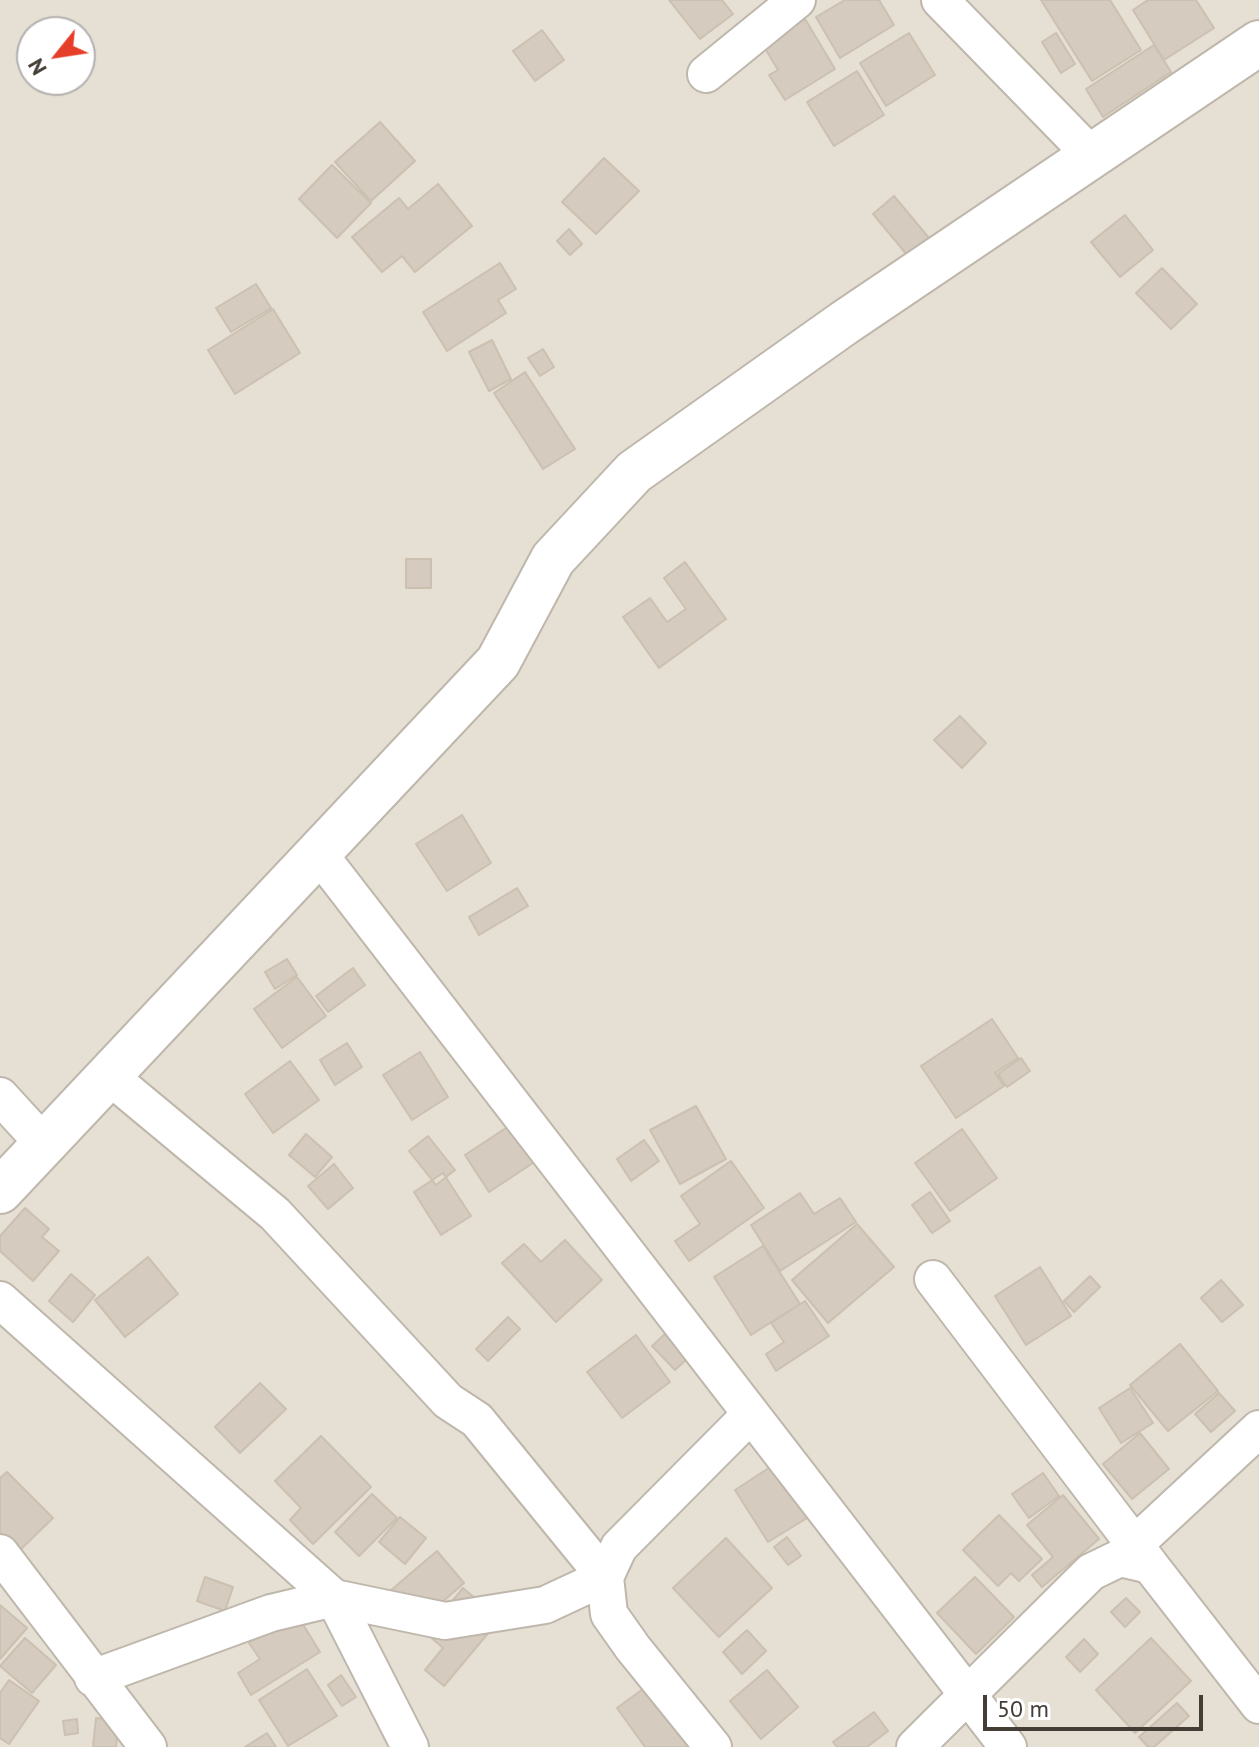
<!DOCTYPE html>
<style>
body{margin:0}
#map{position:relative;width:1259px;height:1747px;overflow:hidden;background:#f1ede6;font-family:"PT Sans",sans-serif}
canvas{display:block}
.north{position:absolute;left:16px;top:16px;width:80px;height:80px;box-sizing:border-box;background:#fff;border:2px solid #b4b1af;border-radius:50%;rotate:240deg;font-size:22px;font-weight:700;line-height:32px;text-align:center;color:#433d36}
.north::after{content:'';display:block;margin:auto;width:28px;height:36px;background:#e53e29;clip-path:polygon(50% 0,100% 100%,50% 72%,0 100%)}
.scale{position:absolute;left:983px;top:1695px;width:220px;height:36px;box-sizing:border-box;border:4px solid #433d36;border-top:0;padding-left:10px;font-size:24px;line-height:28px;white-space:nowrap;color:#433d36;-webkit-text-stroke:6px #fff;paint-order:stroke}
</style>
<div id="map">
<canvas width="1259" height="1747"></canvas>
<div class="north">N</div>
<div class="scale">50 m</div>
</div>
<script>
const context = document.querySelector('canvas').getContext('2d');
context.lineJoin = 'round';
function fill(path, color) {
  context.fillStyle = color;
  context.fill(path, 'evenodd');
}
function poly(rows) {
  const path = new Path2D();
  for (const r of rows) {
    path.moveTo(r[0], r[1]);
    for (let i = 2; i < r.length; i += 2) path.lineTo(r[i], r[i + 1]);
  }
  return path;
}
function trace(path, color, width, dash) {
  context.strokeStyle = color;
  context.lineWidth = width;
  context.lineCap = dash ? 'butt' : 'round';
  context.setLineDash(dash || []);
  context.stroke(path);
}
fill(poly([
 [0,0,1259,0,1259,1747,0,1747],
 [32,32,80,32,80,80,32,80]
]), '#e5dfd4');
const building = poly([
 [669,0,722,0,733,14,700,39,669,0],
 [845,0,879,0,894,25,840,58,816,17,845,0],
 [1041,0,1110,0,1141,50,1092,81,1041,0],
 [1148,0,1196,0,1214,28,1164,60,1133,10,1148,0],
 [805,19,835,69,785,100,769,75,778,70,763,45,805,19],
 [542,30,564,60,535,81,513,51,542,30],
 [909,33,935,75,886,106,860,63,909,33],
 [1056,33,1075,64,1061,73,1042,42,1056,33],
 [1154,45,1171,72,1103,117,1086,89,1154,45],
 [857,71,884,115,834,146,807,102,857,71],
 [380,122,415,161,371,201,335,162,380,122],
 [604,158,639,191,596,234,562,202,604,158],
 [332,165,371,203,337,238,299,199,332,165],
 [438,184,472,226,415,272,402,256,382,272,352,237,399,198,408,209,438,184],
 [894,196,929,238,908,256,873,214,894,196],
 [1125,215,1153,250,1120,277,1091,242,1125,215],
 [569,229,582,244,570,255,557,241,569,229],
 [500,263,516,289,498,300,506,313,447,351,423,312,500,263],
 [1162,268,1197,304,1171,329,1136,293,1162,268],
 [256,284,271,308,231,332,216,308,256,284],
 [273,309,300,353,235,394,208,350,273,309],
 [492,340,511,379,489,391,469,352,492,340],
 [543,349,554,367,540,376,528,358,543,349],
 [525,372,575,449,543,469,494,393,525,372],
 [406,559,431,559,431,588,406,588,406,559],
 [685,562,726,619,659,668,623,617,650,598,667,622,686,609,664,578,685,562],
 [960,716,986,743,962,768,934,740,960,716],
 [462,815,491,863,447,891,416,844,462,815],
 [517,888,528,906,479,935,469,917,517,888],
 [287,959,297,975,275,989,265,972,287,959],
 [353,968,365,985,328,1012,316,996,353,968],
 [297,977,326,1016,282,1048,254,1009,297,977],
 [992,1019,1018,1058,995,1073,1004,1086,956,1118,921,1066,992,1019],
 [347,1043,362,1067,335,1085,320,1060,347,1043],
 [420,1052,448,1097,412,1120,383,1075,420,1052],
 [1021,1058,1030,1071,1007,1087,998,1074,1021,1058],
 [290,1061,319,1100,273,1133,245,1094,290,1061],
 [696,1106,726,1159,680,1184,650,1130,696,1106],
 [515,1122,539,1159,489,1192,465,1155,515,1122],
 [962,1129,997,1178,950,1211,915,1163,962,1129],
 [306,1134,332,1157,315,1177,289,1155,306,1134],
 [428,1136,455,1170,436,1185,409,1151,428,1136],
 [644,1140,659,1161,631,1181,617,1159,644,1140],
 [731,1161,764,1208,689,1261,675,1241,700,1224,681,1196,731,1161],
 [334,1164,353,1188,328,1209,308,1186,334,1164],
 [443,1173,471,1216,441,1235,414,1192,443,1173],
 [930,1192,950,1221,932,1233,912,1205,930,1192],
 [800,1193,814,1214,840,1198,856,1222,780,1271,751,1225,800,1193],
 [25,1208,49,1229,42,1237,59,1251,33,1281,0,1251,0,1236,25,1208],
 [857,1224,894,1267,828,1323,792,1280,857,1224],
 [565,1240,602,1280,556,1322,502,1263,524,1244,541,1262,565,1240],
 [763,1246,800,1304,751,1335,714,1277,763,1246],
 [148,1257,178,1294,125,1337,95,1300,148,1257],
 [1040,1267,1071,1316,1026,1345,995,1296,1040,1267],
 [71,1274,95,1295,73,1322,49,1301,71,1274],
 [1090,1276,1100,1287,1074,1312,1064,1301,1090,1276],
 [1221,1280,1243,1305,1222,1322,1201,1298,1221,1280],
 [805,1301,829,1336,776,1371,766,1354,784,1342,771,1323,805,1301],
 [508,1317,520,1329,488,1361,476,1349,508,1317],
 [666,1333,689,1357,675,1370,652,1346,666,1333],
 [636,1335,670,1382,622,1418,587,1372,636,1335],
 [1180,1344,1218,1391,1168,1431,1130,1385,1180,1344],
 [260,1383,286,1409,240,1453,215,1427,260,1383],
 [1130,1388,1153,1423,1121,1443,1099,1408,1130,1388],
 [1219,1393,1235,1411,1211,1432,1195,1414,1219,1393],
 [1140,1433,1169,1469,1132,1499,1103,1464,1140,1433],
 [321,1436,371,1487,313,1544,290,1520,301,1508,275,1481,321,1436],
 [778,1462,812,1515,768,1542,735,1490,778,1462],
 [7,1472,53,1518,17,1553,0,1535,0,1478,7,1472],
 [1043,1473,1059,1496,1029,1518,1012,1494,1043,1473],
 [372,1494,397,1518,359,1556,335,1532,372,1494],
 [1063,1495,1099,1539,1042,1587,1032,1575,1053,1557,1027,1525,1063,1495],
 [999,1515,1042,1559,1019,1581,1011,1573,998,1586,963,1550,999,1515],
 [400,1517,426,1538,405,1564,379,1542,400,1517],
 [787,1537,801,1556,788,1565,774,1547,787,1537],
 [726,1538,772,1588,719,1637,673,1588,726,1538],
 [437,1551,464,1583,417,1624,406,1612,387,1628,370,1608,437,1551],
 [205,1577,233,1587,225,1611,197,1601,205,1577],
 [975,1577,1014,1617,976,1654,937,1613,975,1577],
 [463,1588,500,1619,444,1686,425,1670,443,1648,426,1633,463,1588],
 [1126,1598,1140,1612,1125,1627,1111,1612,1126,1598],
 [0,1605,27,1628,0,1659,0,1605],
 [296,1613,320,1652,251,1695,238,1673,260,1659,249,1643,296,1613],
 [747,1630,766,1651,742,1674,723,1652,747,1630],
 [25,1638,56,1665,32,1693,0,1666,25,1638],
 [1151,1638,1191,1681,1135,1733,1096,1690,1151,1638],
 [1084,1639,1098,1654,1080,1672,1066,1657,1084,1639],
 [307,1669,337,1716,288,1746,259,1700,307,1669],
 [767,1670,798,1707,761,1739,730,1701,767,1670],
 [341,1675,356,1697,342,1706,328,1685,341,1675],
 [9,1680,39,1701,9,1744,0,1738,0,1693,9,1680],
 [654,1681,702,1747,645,1747,617,1708,654,1681],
 [1177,1703,1189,1716,1154,1747,1148,1747,1139,1737,1177,1703],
 [874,1712,888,1731,867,1747,837,1747,833,1742,874,1712],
 [96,1718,119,1720,116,1747,93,1747,96,1718],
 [77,1719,78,1733,65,1735,63,1721,77,1719],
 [267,1733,276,1747,245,1747,267,1733]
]);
fill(building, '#d5cbbf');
trace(building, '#ccc0b0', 2);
const minor = poly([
 [940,0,1092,156],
 [706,74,797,0],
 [319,854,1008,1747],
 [109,1076,275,1214,448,1401,477,1420,605,1577],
 [0,1096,44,1144],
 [933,1279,1150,1565],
 [0,1300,334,1598,410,1747],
 [0,1553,148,1747],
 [1120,1558,1259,1429],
 [93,1678,271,1613,334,1598,445,1621,545,1605,605,1577],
 [713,1747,633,1648,609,1614,605,1577,619,1547,751,1414],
 [915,1747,1091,1572,1120,1558,1150,1565,1259,1705]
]);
const tertiary = poly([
 [0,1191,498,662,553,559,634,472,844,323,1259,43]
]);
trace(minor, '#bfb7ac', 40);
trace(tertiary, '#bfb7ac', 48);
trace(minor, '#fff', 36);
trace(tertiary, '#fff', 44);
</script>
